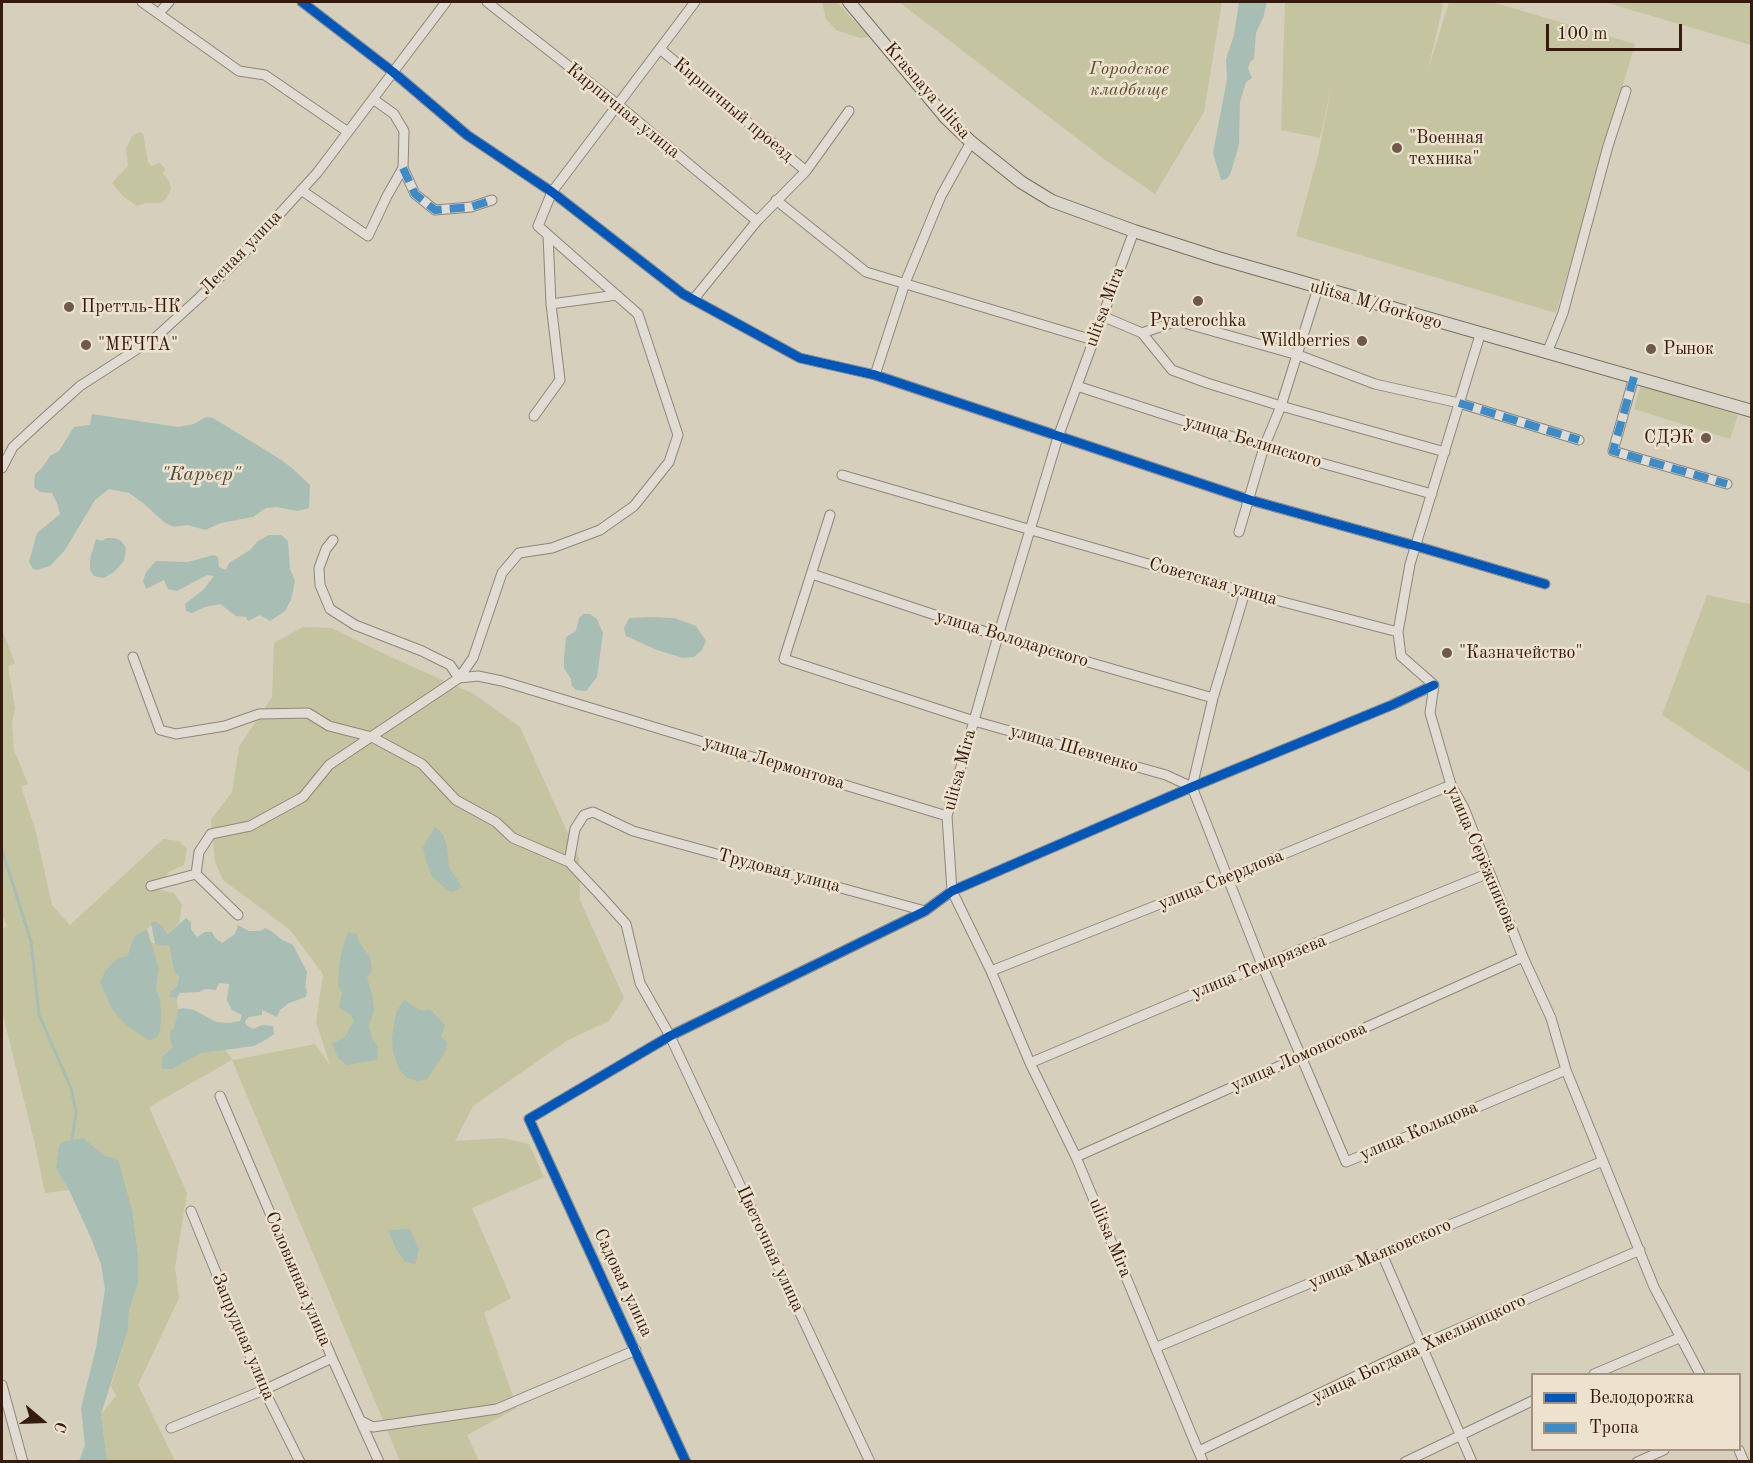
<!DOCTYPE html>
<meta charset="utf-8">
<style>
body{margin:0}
#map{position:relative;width:1753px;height:1463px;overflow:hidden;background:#d6cfbc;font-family:"Old Standard TT",serif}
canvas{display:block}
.frame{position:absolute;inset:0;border:3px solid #361a0d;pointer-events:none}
.legend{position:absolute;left:1531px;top:1373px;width:210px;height:78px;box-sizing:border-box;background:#ece2cd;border:2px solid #a39280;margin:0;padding:8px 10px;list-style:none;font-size:18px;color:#361a0d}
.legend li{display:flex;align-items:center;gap:12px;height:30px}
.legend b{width:30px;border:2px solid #a39280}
.north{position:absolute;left:12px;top:1391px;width:60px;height:60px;-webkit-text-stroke:4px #ece2cd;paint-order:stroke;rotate:109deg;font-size:16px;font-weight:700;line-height:24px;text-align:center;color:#361a0d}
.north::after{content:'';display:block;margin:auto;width:21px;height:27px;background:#361a0d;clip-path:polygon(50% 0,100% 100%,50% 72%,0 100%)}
.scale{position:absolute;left:1546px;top:24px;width:136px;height:27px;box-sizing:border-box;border:3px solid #361a0d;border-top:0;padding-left:8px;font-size:18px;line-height:21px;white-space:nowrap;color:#361a0d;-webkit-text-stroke:4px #ece2cd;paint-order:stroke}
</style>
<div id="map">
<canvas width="1753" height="1463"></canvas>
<div class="frame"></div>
<ul class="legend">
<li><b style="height:8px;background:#0057b8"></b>Велодорожка</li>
<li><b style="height:8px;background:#3d8cc7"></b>Тропа</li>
</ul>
<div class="north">С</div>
<div class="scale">100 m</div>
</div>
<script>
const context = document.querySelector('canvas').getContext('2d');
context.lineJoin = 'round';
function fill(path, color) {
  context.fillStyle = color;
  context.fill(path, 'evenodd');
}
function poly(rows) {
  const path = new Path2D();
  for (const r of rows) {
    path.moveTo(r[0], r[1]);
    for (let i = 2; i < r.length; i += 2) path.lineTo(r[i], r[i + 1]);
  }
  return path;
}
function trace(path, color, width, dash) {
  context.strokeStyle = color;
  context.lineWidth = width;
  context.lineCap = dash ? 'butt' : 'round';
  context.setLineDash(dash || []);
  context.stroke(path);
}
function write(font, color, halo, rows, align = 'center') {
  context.font = font + ' "Old Standard TT",serif';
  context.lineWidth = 5;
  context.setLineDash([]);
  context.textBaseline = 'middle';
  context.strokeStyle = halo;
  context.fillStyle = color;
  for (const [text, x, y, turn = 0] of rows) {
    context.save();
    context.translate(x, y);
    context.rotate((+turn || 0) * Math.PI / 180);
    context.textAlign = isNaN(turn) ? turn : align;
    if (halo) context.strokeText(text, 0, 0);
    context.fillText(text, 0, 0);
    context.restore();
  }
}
fill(poly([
 [822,2,837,2,851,18,869,34,868,37,860,38,836,30,826,19],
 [899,2,1222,2,1204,112,1155,194,1104,159],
 [1285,2,1440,2,1443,5,1428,70,1449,2,1492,2,1635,44,1556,313,1296,236,1319,152,1332,84,1320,138,1281,130],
 [1604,2,1751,2,1751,45],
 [139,132,143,133,148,162,151,166,160,163,165,169,163,174,169,181,171,189,165,200,160,203,145,203,137,206,124,197,112,183,128,166,126,149,132,136],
 [1641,385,1738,415,1730,439,1634,409],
 [1707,595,1749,604,1751,601,1751,773,1662,715],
 [303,627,331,628,393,658,474,694,520,727,579,858,580,900,624,998,609,1021,568,1040,473,1106,455,1141,502,1138,529,1144,544,1177,472,1208,511,1298,484,1313,517,1408,467,1435,479,1461,400,1461,232,1060,149,1107,187,1193,175,1267,179,1298,138,1385,175,1461,107,1461,101,1414,116,1396,111,1386,128,1330,129,1312,138,1284,138,1255,133,1214,105,1156,83,1138,56,1169,69,1190,45,1193,35,1145,2,1011,2,929,7,926,2,914,2,630,15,663,8,666,15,708,12,724,14,750,28,784,21,786,35,829,52,905,70,925,163,839,179,841,187,849,184,865,169,872,157,889,174,893,182,905,179,923,168,934,161,925,155,922,147,929,134,936,127,957,100,982,106,995,160,1030,160,999,156,989,159,969,150,942,163,946,169,945,174,971,179,977,177,986,171,991,169,997,177,998,178,1009,174,1030,173,1047,162,1057,173,1069,201,1053,224,1048,233,1060,315,1044,330,1065,316,1022,323,974,290,930,223,880,215,862,211,820,232,792,239,747,272,697,274,643]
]), '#c4c4a0');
fill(poly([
 [1239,2,1267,2,1263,18,1256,33,1254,59,1250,62,1248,68,1252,78,1246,82,1240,102,1239,145,1230,175,1226,179,1221,180,1213,153,1227,79,1226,59,1234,35],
 [92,414,178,427,194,424,206,417,213,418,280,459,292,468,310,485,309,508,297,511,277,507,266,508,253,517,221,523,205,530,188,525,174,527,165,523,143,503,129,493,109,489,95,500,65,550,50,566,36,570,33,569,29,562,37,533,60,514,57,503,52,493,40,492,34,487,35,474,42,468,50,456,59,451,74,427,90,425],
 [269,535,281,535,288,541,290,569,295,581,291,600,285,611,270,621,260,615,248,621,246,617,236,616,220,604,205,607,192,613,186,611,185,604,203,590,214,576,207,575,177,591,168,589,164,580,146,589,143,581,146,572,156,561,188,562,214,555,218,557,219,567,226,570,229,563,250,550,258,541],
 [107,538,115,538,121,541,126,548,124,561,114,572,104,578,94,576,90,570,90,559,96,539,102,541],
 [583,614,590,614,597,619,603,633,597,677,586,691,576,690,572,686,571,679,564,668,564,659,566,637,576,631,579,618],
 [650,617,674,618,696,626,706,641,702,650,694,657,683,658,657,650,626,636,624,628,629,618],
 [435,827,443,834,447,846,449,867,462,887,453,892,447,890,432,876,426,862,423,847],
 [186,918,191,922,191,929,197,937,205,932,212,932,215,938,222,943,235,934,238,925,249,931,260,931,265,928,271,931,281,939,293,945,307,972,305,987,307,990,306,997,289,1003,280,1010,277,1017,262,1010,262,1015,249,1017,245,1021,246,1025,253,1029,262,1025,273,1026,274,1034,267,1039,254,1046,201,1053,173,1069,162,1069,162,1057,173,1047,170,1040,170,1031,174,1029,178,1009,183,1008,194,1010,216,1022,230,1023,240,1021,242,1015,232,1010,227,1000,229,984,219,983,216,990,205,989,199,992,180,993,177,998,169,997,171,991,177,986,179,977,174,971,169,945,163,946,155,944,151,923,155,921,161,925,168,934],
 [147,929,159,969,156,989,160,999,161,1015,160,1030,157,1037,149,1040,128,1027,113,1011,100,982,106,970,118,958,127,957,134,936],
 [348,932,357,934,359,942,370,957,372,970,367,978,372,994,374,1010,369,1027,372,1038,378,1047,377,1060,347,1065,338,1058,332,1043,344,1038,354,1021,351,1015,339,1007,342,993,338,985,339,968,342,950],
 [404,1000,422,1011,430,1009,445,1025,441,1037,447,1042,446,1050,427,1079,418,1081,407,1078,399,1069,393,1052,392,1037,396,1012],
 [83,1138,105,1156,118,1159,133,1214,138,1255,138,1284,129,1311,128,1330,101,1414,107,1461,79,1461,85,1445,81,1408,96,1348,105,1289,101,1264,91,1238,69,1190,56,1169,59,1145,66,1141],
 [410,1229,419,1249,415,1264,405,1262,396,1249,388,1230]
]), '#a8beb4');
trace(poly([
 [2,850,31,941,39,1015,71,1088,76,1113,72,1140]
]), '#a8beb4', 3);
const minor = poly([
 [142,2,239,71,265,75,348,132],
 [302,2,393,72,467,135,552,192,683,294,800,358,875,375,1250,500,1416,546,1545,584],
 [487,2,617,104,757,221],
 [159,13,169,2],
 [660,49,806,171],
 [403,168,415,194,435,210,471,207,492,200],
 [301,190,368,236,387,196,403,168,404,131,394,114,373,99],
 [776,200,866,272,1093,340],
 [1134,231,1058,437,998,636,947,816,952,891,991,971,1030,1063,1076,1157,1203,1462],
 [548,235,551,304,617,295],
 [693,300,757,221,806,171,849,111],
 [1102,316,1142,333,1172,370,1207,383,1281,406,1445,452],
 [1142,333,1177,321,1298,355,1375,384,1459,403,1579,440],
 [1480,335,1410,564,1398,632,1401,656,1434,685,1430,713,1451,785,1464,808,1523,957,1551,1018,1566,1070,1654,1287,1700,1374],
 [1547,353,1563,313,1608,146,1626,91],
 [875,375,905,283,941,196,971,142],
 [1634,377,1613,451,1727,484],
 [1077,386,1264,447,1432,494],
 [534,416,560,380,551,304],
 [2,468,13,447,40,422,80,386,156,337,200,297,243,254,317,173,446,2],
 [842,475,1245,592,1398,632],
 [830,515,784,659,974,721,1166,775,1192,787],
 [1239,532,1264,447,1281,406,1318,288],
 [333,540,326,549,319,568,320,585,330,609,355,625,422,651,450,665,459,678],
 [812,574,998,636,1213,698],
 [1245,592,1213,698,1192,787,1262,965,1346,1162,1566,1070],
 [133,657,160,730,176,734,225,726,259,714,308,713,329,726,372,737,422,764,456,800,496,822,513,838,569,862,600,895,626,924,640,983,670,1036,870,1462],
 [459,678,478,676,502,681,947,816],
 [569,862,575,829,584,815,593,812,633,831,925,911],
 [196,874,199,852,211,834,250,826,303,797,329,765,459,678,473,658,502,573,519,553,552,548,600,530,634,506,669,462,678,435,638,314,538,226,552,192,695,2],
 [151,886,196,874,238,915],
 [991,971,1228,877,1451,785],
 [1030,1063,1262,965,1489,873],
 [220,1096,332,1358,379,1462],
 [1076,1157,1523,957],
 [191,1211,264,1390,300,1462],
 [1382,1254,1472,1462],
 [1157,1347,1603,1161],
 [1594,1374,1679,1338],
 [2,1385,23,1462],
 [361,1421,373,1427,497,1409,636,1350],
 [171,1428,264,1390,332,1358],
 [1739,1450,1744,1462],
 [1199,1451,1421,1345,1640,1250],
 [686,1462,529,1119,670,1036,925,911,952,891,1192,787,1392,705,1434,685],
 [1405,1462,1532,1401],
 [1637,1462,1664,1450]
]);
const major = poly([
 [849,2,946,118,971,142,1021,182,1052,201,1134,231,1218,258,1752,411]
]);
trace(minor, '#8e867a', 11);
trace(major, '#776e63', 14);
trace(minor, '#e0dcd3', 9);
trace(major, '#dbd6cb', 12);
trace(poly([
 [403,168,415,194,435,210,471,207,492,200],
 [1634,377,1613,451,1727,484],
 [1459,403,1579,440]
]), '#3d8cc7', 8, [15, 8]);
trace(poly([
 [302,2,393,72,467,135,552,192,683,294,800,358,875,375,1250,500,1416,546,1545,584],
 [686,1462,529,1119,670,1036,925,911,952,891,1192,787,1392,705,1434,685]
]), '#0057b8', 9);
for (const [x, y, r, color] of [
 [1397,148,6,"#6e594a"],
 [1198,301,6,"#6e594a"],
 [69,307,6,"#6e594a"],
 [1362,341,6,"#6e594a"],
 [86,345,6,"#6e594a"],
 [1651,349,6,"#6e594a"],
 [1706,438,6,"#6e594a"],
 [1447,653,6,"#6e594a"]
]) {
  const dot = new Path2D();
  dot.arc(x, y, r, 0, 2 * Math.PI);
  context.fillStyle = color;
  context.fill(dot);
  trace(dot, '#ece2cd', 2);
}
write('italic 18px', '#5c4a32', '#ece2cd', [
 ["Городское",1129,69],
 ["кладбище",1129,90]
]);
write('18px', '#361a0d', '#ece2cd', [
 ["Krasnaya ulitsa",927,91,49],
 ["Кирпичный проезд",733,110,40],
 ["Кирпичная улица",623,111,39],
 ["Лесная улица",241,253,-46],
 ["ulitsa M/Gorkogo",1376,305,16],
 ["ulitsa Mira",1105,307,-70],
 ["улица Белинского",1253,442,17],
 ["Советская улица",1213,582,16],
 ["улица Володарского",1012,639,17],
 ["улица Шевченко",1074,749,16],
 ["улица Лермонтова",774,763,17],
 ["ulitsa Mira",960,770,-75],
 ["улица Серёжникова",1482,859,67],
 ["Трудовая улица",779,871,15],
 ["улица Свердлова",1221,880,-22],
 ["улица Темирязева",1259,967,-22],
 ["улица Ломоносова",1299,1057,-24],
 ["улица Кольцова",1419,1131,-23],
 ["ulitsa Mira",1110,1238,67],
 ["Цветочная улица",770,1249,65],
 ["улица Маяковского",1380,1254,-23],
 ["Соловьиная улица",298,1279,67],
 ["Садовая улица",623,1283,65],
 ["Запрудная улица",243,1337,67],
 ["улица Богдана Хмельницкого",1419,1349,-25]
]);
write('18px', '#361a0d', '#ece2cd', [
 ["\"Военная",1409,138],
 ["техника\"",1409,159],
 ["Преттль-НК",81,307],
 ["Pyaterochka",1198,321,"center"],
 ["Wildberries",1350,341,"right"],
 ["\"МЕЧТА\"",98,345],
 ["Рынок",1663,349],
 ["СДЭК",1694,438,"right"],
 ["\"Казначейство\"",1459,653]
], 'left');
write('italic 20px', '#52493e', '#ece2cd', [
 ["\"Карьер\"",201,475]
]);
</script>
